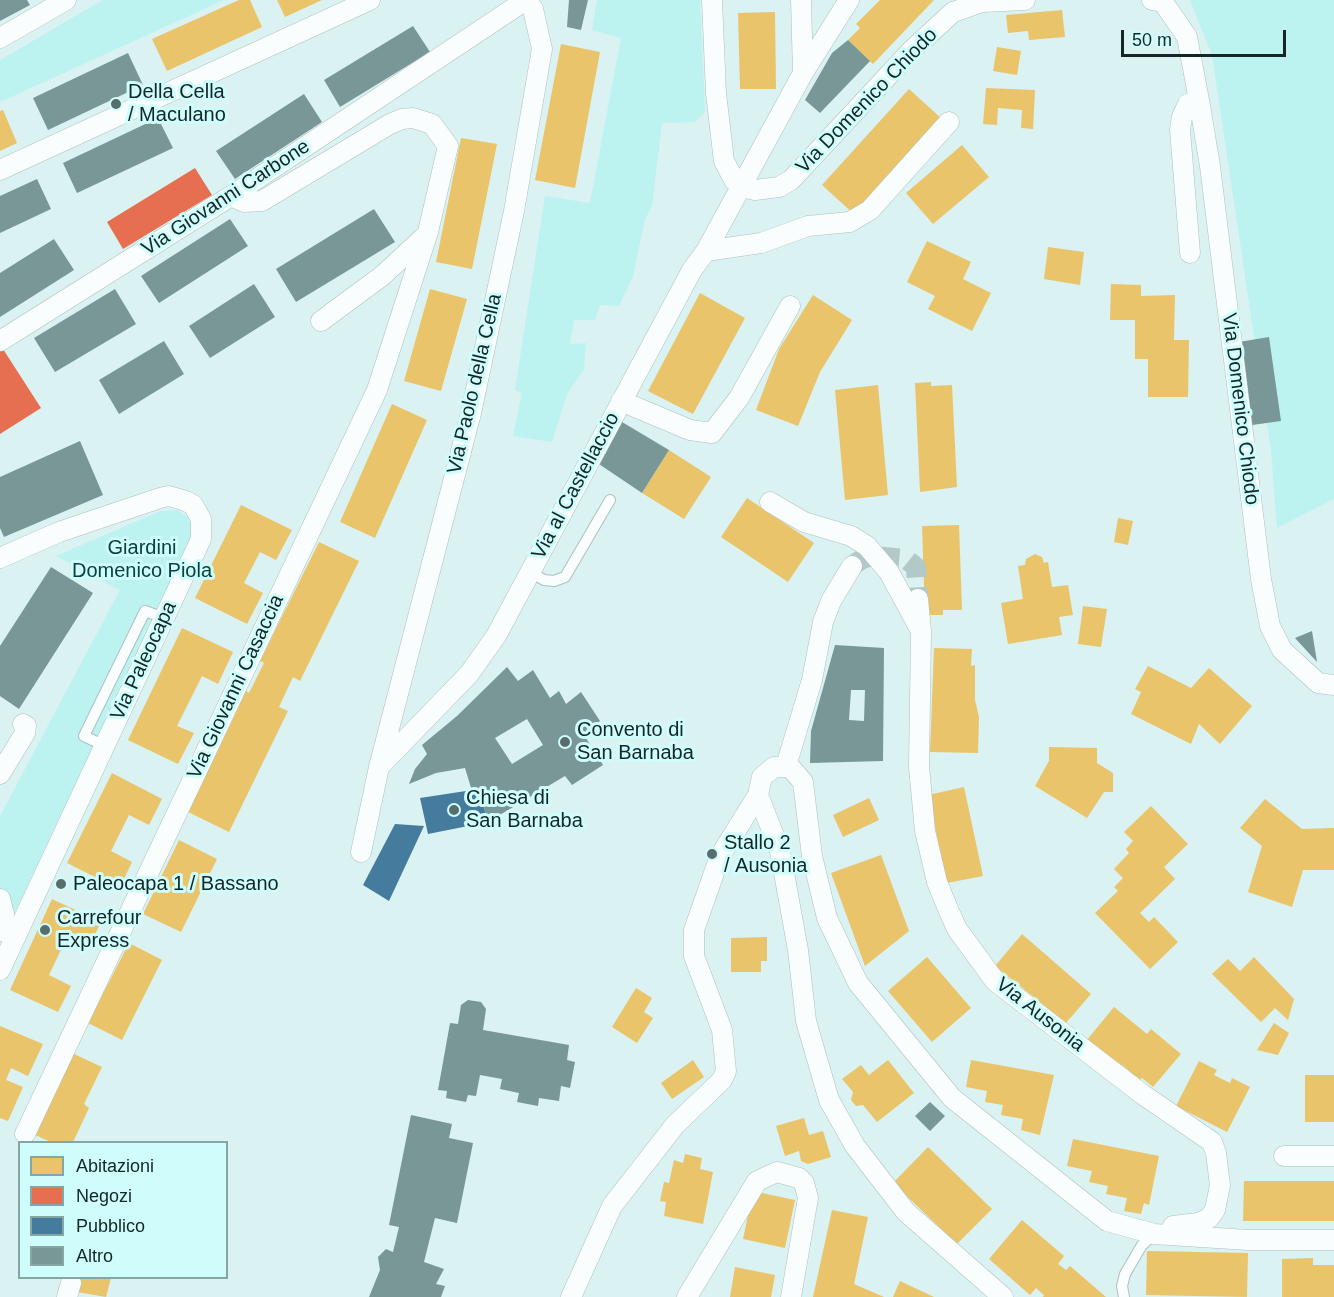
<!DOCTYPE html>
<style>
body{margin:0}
#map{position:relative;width:1334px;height:1297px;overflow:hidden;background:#daf2f1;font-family:Helvetica,sans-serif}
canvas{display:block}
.legend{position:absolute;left:18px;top:1141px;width:210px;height:138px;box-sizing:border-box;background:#cffdfb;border:2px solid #84a7a5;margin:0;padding:8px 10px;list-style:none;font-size:18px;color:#142625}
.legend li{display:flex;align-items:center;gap:12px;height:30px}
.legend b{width:30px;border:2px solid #84a7a5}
.scale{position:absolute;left:1121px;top:30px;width:165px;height:27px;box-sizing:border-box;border:3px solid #142625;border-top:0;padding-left:8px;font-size:18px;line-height:21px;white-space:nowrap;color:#142625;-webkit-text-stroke:4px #cffdfb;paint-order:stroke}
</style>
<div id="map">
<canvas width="1334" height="1297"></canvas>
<ul class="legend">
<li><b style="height:16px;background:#e9c46a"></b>Abitazioni</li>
<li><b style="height:16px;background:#e76f51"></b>Negozi</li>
<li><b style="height:16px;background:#457b9d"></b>Pubblico</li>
<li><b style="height:16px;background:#789796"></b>Altro</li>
</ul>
<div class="scale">50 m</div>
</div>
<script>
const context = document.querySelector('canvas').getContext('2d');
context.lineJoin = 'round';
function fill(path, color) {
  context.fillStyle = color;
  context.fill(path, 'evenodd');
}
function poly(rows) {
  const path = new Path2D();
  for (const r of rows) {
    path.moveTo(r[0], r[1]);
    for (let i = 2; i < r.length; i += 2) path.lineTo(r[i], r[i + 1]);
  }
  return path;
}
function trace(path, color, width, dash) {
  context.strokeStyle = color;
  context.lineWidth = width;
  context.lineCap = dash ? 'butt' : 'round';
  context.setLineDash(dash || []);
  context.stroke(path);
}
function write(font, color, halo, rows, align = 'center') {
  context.font = font + ' Helvetica,sans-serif';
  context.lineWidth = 6;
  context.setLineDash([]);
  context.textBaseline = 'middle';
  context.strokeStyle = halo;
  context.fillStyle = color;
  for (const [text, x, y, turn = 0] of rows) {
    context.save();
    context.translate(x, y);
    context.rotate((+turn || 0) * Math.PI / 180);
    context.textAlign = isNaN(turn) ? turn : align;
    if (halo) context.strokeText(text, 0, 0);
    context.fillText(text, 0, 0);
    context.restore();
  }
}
fill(poly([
 [103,0,224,0,0,102,0,60],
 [597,0,700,0,705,112,695,122,662,123,652,206,645,219,633,276,619,306,600,305,595,320,574,320,570,344,586,343,584,369,567,394,552,442,513,436,522,393,515,390,545,196,590,203,621,38,592,30],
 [1190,0,1334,0,1334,499,1277,528,1271,450,1212,55],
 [177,510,187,517,193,527,192,540,14,914,0,888,0,816,120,590,56,556,161,511]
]), '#bcf2f0');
fill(poly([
 [239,0,250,0,262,27,167,71,152,39],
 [277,0,322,0,285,17],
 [880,0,934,0,873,64,848,40,860,28,856,24],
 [1062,10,1065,37,1029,40,1028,31,1008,33,1006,15],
 [775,12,776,89,740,89,738,13],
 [561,44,600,52,575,188,535,180],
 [997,47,1021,51,1017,75,993,71],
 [986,88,1035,90,1033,129,1021,128,1022,110,998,108,997,125,983,124],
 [909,89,942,119,855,215,822,185],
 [3,110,17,143,0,151,0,111],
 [461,138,497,144,472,269,436,262],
 [962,145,989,177,933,224,906,193],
 [927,241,971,262,963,279,991,293,972,331,928,309,935,296,907,282],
 [1048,247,1084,252,1080,285,1044,279],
 [1111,284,1141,285,1141,296,1175,295,1174,340,1189,340,1188,397,1148,397,1148,359,1135,359,1135,320,1110,320],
 [430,289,467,299,441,391,404,381],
 [700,293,745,318,693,414,648,391],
 [813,295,852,320,820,372,798,426,756,410,779,349],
 [931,382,931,386,952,385,957,487,920,492,915,383],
 [878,385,888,495,845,500,835,390],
 [392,404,427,420,375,538,340,522],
 [669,450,711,477,684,519,642,493],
 [747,498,814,543,788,582,721,537],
 [241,505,292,530,276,560,260,552,244,583,263,593,247,624,195,598],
 [1118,518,1133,521,1128,545,1114,542],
 [959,525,962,610,943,610,943,615,925,615,922,526],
 [319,542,359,561,300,681,293,677,279,707,288,711,229,832,188,812,246,691,249,693,264,663,260,661],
 [1035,554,1042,557,1044,563,1048,562,1052,587,1068,585,1073,615,1059,617,1062,635,1008,644,1001,603,1023,599,1018,566,1025,565,1026,559],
 [1083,606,1107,609,1101,647,1078,644],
 [182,628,233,652,218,684,202,676,177,726,194,733,178,764,128,740],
 [934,648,972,649,971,666,975,665,975,700,979,717,978,753,930,752],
 [1148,666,1191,688,1209,668,1252,706,1220,744,1199,724,1191,744,1131,714,1141,692,1135,689],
 [1049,747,1097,748,1097,763,1113,773,1113,792,1104,792,1087,818,1035,786,1049,761],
 [112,773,162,799,149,825,129,815,111,851,132,862,119,889,67,863],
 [964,787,983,876,947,883,928,795],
 [869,798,879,820,843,837,833,815],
 [1265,799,1302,829,1334,828,1334,870,1303,870,1292,907,1248,892,1262,846,1240,828],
 [1151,806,1188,844,1164,867,1175,879,1140,913,1149,922,1154,917,1178,942,1150,969,1095,913,1118,891,1114,887,1123,878,1114,869,1129,853,1126,849,1133,841,1124,832],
 [179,840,217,859,181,932,143,914],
 [881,855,909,931,865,966,831,873],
 [52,899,101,922,89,947,67,937,49,975,71,986,58,1012,10,990],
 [1022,934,1091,994,1066,1023,995,966],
 [767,937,767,961,761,961,761,972,731,972,731,938],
 [129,943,162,960,122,1040,88,1023],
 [927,957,971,1008,932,1042,888,991],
 [1254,957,1294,999,1288,1020,1275,1008,1261,1022,1212,974,1228,959,1240,971],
 [636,988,652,998,644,1012,653,1018,637,1043,612,1027],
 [1114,1007,1147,1034,1151,1029,1181,1054,1153,1087,1142,1078,1140,1080,1122,1065,1119,1069,1086,1041],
 [1274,1023,1289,1033,1278,1055,1257,1050],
 [0,1026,43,1044,28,1076,11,1068,6,1080,23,1087,8,1121,0,1118],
 [74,1054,102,1067,84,1104,89,1108,73,1142,51,1142,35,1135],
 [693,1060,704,1077,672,1099,661,1083],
 [888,1060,914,1093,877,1122,863,1105,856,1106,851,1100,853,1092,842,1079,861,1065,869,1075],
 [971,1060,1054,1075,1040,1135,1021,1130,1023,1119,1001,1115,1003,1105,985,1102,987,1091,966,1087],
 [1199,1061,1217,1070,1214,1075,1230,1083,1232,1078,1250,1087,1227,1132,1176,1106],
 [1305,1075,1334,1075,1334,1122,1305,1122],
 [804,1118,809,1135,823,1131,831,1157,808,1164,801,1161,799,1151,785,1156,776,1126],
 [1073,1139,1159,1156,1149,1205,1144,1203,1141,1214,1124,1211,1127,1198,1106,1194,1108,1186,1089,1182,1092,1171,1067,1166],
 [928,1147,992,1209,957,1244,893,1183],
 [685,1154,702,1158,700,1169,713,1172,703,1224,664,1216,666,1202,660,1201,664,1182,669,1183,674,1160,683,1163],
 [1244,1181,1334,1181,1334,1221,1243,1221],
 [757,1192,795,1200,785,1248,743,1239,750,1206,754,1207],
 [832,1210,868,1217,854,1284,884,1297,813,1297],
 [1022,1220,1064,1256,1058,1264,1066,1270,1070,1266,1106,1297,1043,1297,1044,1295,1036,1288,1030,1295,989,1259],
 [1147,1251,1248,1253,1247,1297,1146,1295],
 [1313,1258,1313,1265,1334,1265,1334,1297,1282,1297,1282,1259],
 [735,1267,775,1275,771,1297,730,1297],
 [80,1278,111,1278,106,1297,77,1292],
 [900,1281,934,1297,893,1297]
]), '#e9c46a');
fill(poly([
 [195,168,212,195,123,249,107,222],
 [3,349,41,408,0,434,0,351]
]), '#e76f51');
fill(poly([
 [479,789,488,822,428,834,420,798],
 [395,824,424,826,389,901,363,885]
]), '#457b9d');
fill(poly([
 [0,0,27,0,30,5,0,21],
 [569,0,588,0,581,30,567,27],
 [413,26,430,52,340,107,324,80],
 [848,40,870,61,820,113,805,100,832,53],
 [128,53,143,85,48,130,33,98],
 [304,94,322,122,235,179,216,151],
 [158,118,173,148,77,193,63,163],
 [37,179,51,209,0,233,0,196],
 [374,209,395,242,296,302,276,269],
 [230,219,248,246,159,303,141,276],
 [54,239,74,270,0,317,0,273],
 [254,284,275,317,210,358,189,326],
 [115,289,136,324,55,372,34,338],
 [1269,337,1281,421,1252,425,1239,342],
 [164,341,184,374,119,414,99,380],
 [622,422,669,450,642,493,596,462],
 [80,441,103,495,4,537,0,528,0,477],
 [51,567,93,593,19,709,0,696,0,646],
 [1312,631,1317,662,1295,638],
 [835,645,884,648,883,761,810,763,811,731],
 [851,690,865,690,864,721,849,720],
 [507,667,518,681,533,670,550,698,559,691,566,704,581,692,600,721,584,735,603,765,572,785,565,776,488,822,479,789,472,791,465,768,436,773,409,784,415,769,427,754,422,745,457,716],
 [527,719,543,745,512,764,495,738],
 [468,1000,481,1002,486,1009,483,1030,569,1045,567,1060,575,1062,570,1088,561,1086,559,1101,539,1098,538,1106,517,1102,519,1093,500,1089,502,1079,480,1075,476,1096,468,1095,466,1102,446,1098,447,1091,438,1090,450,1023,458,1024,461,1005],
 [930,1102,945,1116,930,1131,915,1116],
 [411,1115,452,1124,449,1138,473,1143,457,1223,435,1218,424,1262,444,1269,436,1284,445,1286,441,1297,369,1297,380,1270,378,1257,386,1249,393,1252,399,1227,389,1225]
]), '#789796');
trace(poly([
 [852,566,862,559,873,556,906,559,916,567,918,599]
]), '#b2c9c8', 20, [20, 10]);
const service = poly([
 [530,572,544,580,554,581,565,577,610,500],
 [105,746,84,736,145,611,164,618],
 [1124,1297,1122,1286,1125,1274,1142,1245,1154,1234]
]);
const minor = poly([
 [712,0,716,93,724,161,734,180,742,187,755,190,779,187,791,180,912,50,953,12,982,2,1025,0],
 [1152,0,1163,2,1187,37,1199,100,1210,166,1261,579,1270,626,1282,650,1318,683,1334,685],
 [0,38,66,0],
 [803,73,849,0],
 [0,170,370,0],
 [706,251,761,243,808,226,850,222,870,210,949,122],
 [1190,253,1180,130,1182,117,1188,104,1199,100],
 [321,321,382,276,424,237],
 [0,341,231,196,526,0],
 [621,401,690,430,712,433,739,398,790,306],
 [770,502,804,522,851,536,867,546,889,572,921,631,918,599],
 [0,558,59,532,160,498,169,496,186,501,193,505,201,519,201,539,0,970],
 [921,631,919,767,925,831,937,882,948,909,957,929,995,981,1142,1094,1212,1142,1216,1153,1220,1185,1215,1210,1209,1218,1199,1223,1173,1226],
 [786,766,812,680,823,622,831,601,852,566],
 [379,767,469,674,496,636,692,270,706,251,803,73,801,0],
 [0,774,25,733,26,726,23,724],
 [361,852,379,767,471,413,514,211,542,49,533,9,526,0],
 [0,899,4,914,0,931],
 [25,1134,377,390,428,232,448,146,432,124,413,118,402,119,390,124,262,201,244,202,231,196],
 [1284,1156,1334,1156],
 [67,1297,71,1283],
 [571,1297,612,1206,675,1125,722,1080,726,1071,722,1030,694,956,694,930,720,856,758,795],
 [687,1297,757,1181,777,1172,799,1178,804,1183,808,1198,791,1297],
 [1003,1297,906,1212,855,1146,829,1100,806,1021,798,950,780,851,758,795,762,777,774,767,790,767,803,782,812,856,827,918,858,983,952,1098,1107,1221,1154,1234,1248,1240,1334,1240]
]);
trace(service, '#adc0bf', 12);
trace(minor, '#adc0bf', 21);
trace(service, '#f9fdfd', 10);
trace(minor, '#f9fdfd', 20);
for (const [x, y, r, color] of [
 [116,104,6,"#596d6c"],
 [565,742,6,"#596d6c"],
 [454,810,6,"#596d6c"],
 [712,854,6,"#596d6c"],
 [61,884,6,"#596d6c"],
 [45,930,6,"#596d6c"]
]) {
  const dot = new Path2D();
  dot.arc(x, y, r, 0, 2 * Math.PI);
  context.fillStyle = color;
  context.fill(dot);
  trace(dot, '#cffdfb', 2);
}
write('20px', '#142625', '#cffdfb', [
 ["Della Cella",128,92],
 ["/ Maculano",128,115],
 ["Convento di",577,730],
 ["San Barnaba",577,753],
 ["Chiesa di",466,798],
 ["San Barnaba",466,821],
 ["Stallo 2",724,843],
 ["/ Ausonia",724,866],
 ["Paleocapa 1 / Bassano",73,884],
 ["Carrefour",57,918],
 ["Express",57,941]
], 'left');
write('20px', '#142625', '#cffdfb', [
 ["Via Domenico Chiodo",867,101,-46],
 ["Via Giovanni Carbone",226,198,-33],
 ["Via Paolo della Cella",475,384,-77],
 ["Via Domenico Chiodo",1240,409,83],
 ["Via al Castellaccio",576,486,-62],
 ["Via Paleocapa",144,661,-65],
 ["Via Giovanni Casaccia",236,687,-65],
 ["Via Ausonia",1040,1015,38]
]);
write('20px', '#0a403f', '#cffdfb', [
 ["Giardini",142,548],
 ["Domenico Piola",142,571]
]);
</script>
